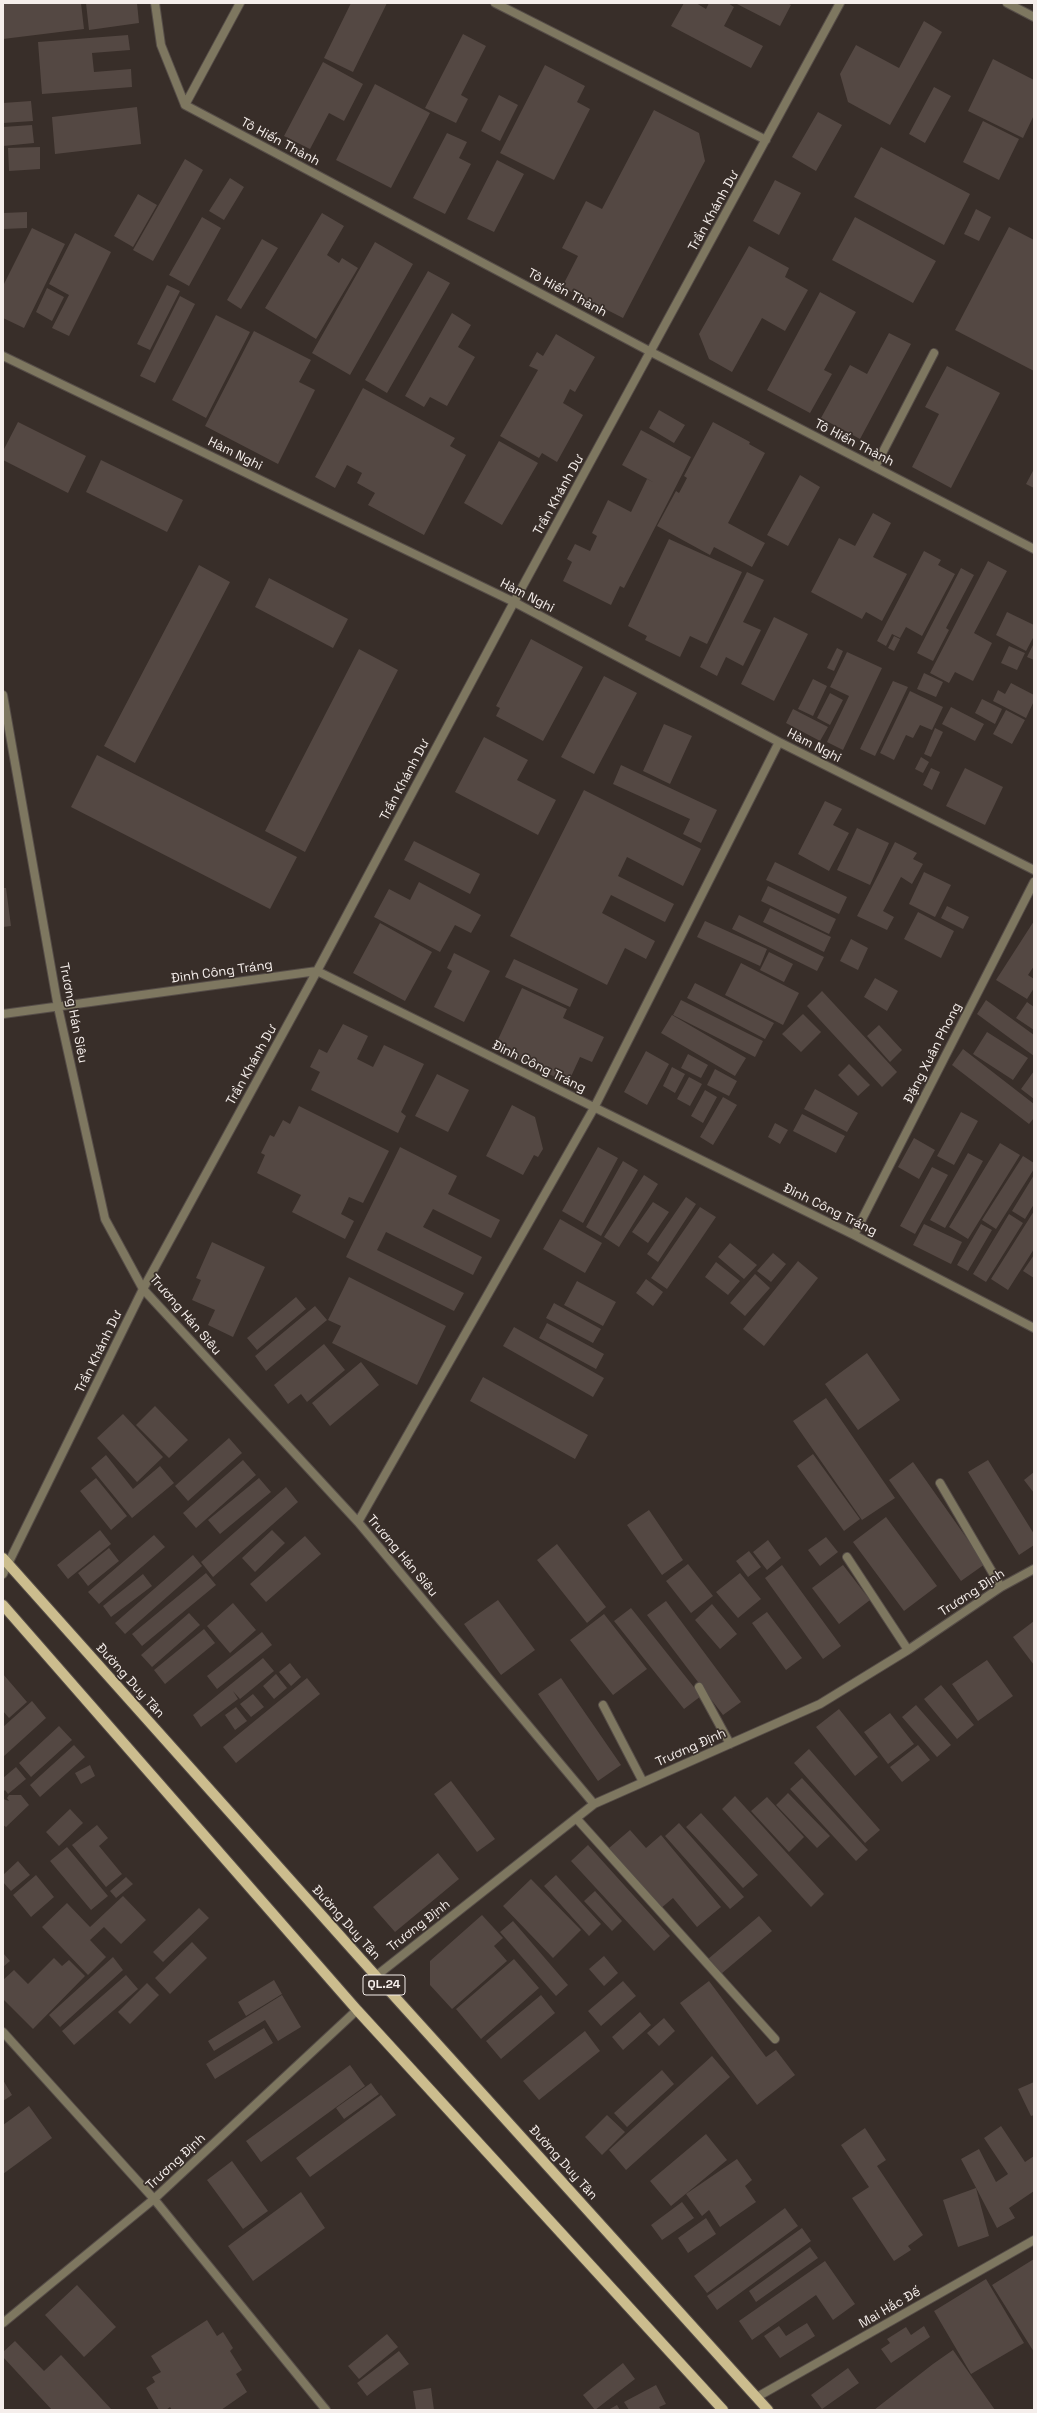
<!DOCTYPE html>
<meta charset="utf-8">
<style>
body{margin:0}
#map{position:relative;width:1037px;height:2413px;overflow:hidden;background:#382e29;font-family:"Space Grotesk",sans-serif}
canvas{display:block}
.frame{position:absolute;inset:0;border:4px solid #f5eeeb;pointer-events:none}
</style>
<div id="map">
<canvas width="1037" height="2413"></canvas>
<div class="frame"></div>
</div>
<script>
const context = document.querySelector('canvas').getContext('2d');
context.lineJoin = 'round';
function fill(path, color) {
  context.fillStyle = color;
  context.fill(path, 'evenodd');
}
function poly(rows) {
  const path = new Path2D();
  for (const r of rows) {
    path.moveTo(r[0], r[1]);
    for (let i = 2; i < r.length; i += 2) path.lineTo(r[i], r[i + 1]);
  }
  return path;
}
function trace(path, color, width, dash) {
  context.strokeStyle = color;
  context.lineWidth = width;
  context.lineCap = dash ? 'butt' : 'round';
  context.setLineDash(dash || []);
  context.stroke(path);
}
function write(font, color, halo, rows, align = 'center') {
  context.font = font + ' "Space Grotesk",sans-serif';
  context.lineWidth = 3.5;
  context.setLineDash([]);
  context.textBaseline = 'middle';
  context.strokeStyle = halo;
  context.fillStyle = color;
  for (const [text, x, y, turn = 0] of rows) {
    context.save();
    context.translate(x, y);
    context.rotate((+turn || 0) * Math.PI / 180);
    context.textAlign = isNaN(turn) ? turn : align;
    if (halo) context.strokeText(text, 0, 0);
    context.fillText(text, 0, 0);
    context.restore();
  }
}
fill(poly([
 [3,3,81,3,84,29,3,39],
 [86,3,137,3,139,23,89,30],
 [351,3,387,3,353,72,324,58],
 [684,3,696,3,706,9,709,3,728,3,734,7,724,26,763,46,751,68,671,26],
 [735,3,787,3,791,5,780,26],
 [924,21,942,32,890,125,848,102,840,74,856,45,899,68],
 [463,34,486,46,461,95,468,99,456,123,425,108],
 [128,35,130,50,92,53,94,72,131,69,132,87,42,94,38,42],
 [993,59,1034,80,1034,115,1023,138,968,111],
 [323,62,363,84,344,121,329,113,310,149,284,136],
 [545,65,585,86,577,102,590,109,554,180,500,153],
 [375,84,430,113,391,188,336,160],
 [934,87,951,96,925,143,909,134],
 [499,95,518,105,500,141,481,131],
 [31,101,33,121,3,123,3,103],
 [137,107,141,144,55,154,52,117],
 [654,110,699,133,705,161,623,318,562,287,578,256,562,248,586,201,602,209],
 [818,112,842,125,816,171,792,157],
 [983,121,1019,139,999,180,963,162],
 [32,125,34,143,3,146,3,127],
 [447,133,467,142,459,158,471,164,445,214,413,198],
 [40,147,40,169,9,171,8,148],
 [881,147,970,194,944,245,854,197],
 [185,159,203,170,153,261,133,250],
 [497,160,524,174,494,232,467,219],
 [230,178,244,187,224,220,209,211],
 [775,180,801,193,779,235,753,221],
 [138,194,157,205,133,247,114,236],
 [976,209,991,217,979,241,964,234],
 [27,212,27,228,3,229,3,213],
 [322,213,344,226,327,255,339,263,342,258,358,268,316,339,265,308],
 [202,217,221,228,189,286,169,275],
 [855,217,936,261,913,303,832,260],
 [1009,227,1034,240,1034,371,955,330],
 [32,228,65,244,24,328,3,318,3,286],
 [75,233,111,252,69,336,52,328,69,295,49,284],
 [262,239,278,248,241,309,227,300],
 [375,242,413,264,350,375,312,353],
 [749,246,789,268,785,277,808,290,785,331,762,318,732,372,709,359,699,334],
 [428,271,450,283,387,393,365,380],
 [167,285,180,291,150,350,137,344],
 [47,288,64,297,52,321,36,312],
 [820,292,856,312,824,370,832,374,810,413,767,390],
 [180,296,195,304,155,383,140,376],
 [452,313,471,325,458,347,475,357,447,406,430,397,424,407,405,396],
 [216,315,250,332,206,418,172,400],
 [254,331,311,360,299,382,315,390,278,464,205,426],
 [889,333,911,344,860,439,821,418,850,365,867,374],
 [556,334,595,357,575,392,570,389,563,403,583,415,557,462,542,453,539,458,500,436,538,370,529,366,537,352,543,356],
 [947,366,1000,393,951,488,912,467,939,414,925,407],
 [363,388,455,438,450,446,466,455,424,535,368,505,375,493,357,483,362,473,347,465,335,488,315,477],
 [659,410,685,425,674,443,649,428],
 [18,422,86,456,68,493,3,460,3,451],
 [713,422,750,442,749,444,765,453,728,523,765,543,752,567,714,547,710,555,657,526,676,491,679,493,687,478,684,476],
 [641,430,691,457,624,588,620,586,611,605,563,581,572,562,567,559,575,544,590,551,597,536,592,533,608,500,631,512,647,479,653,482,622,465],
 [499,441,538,463,502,525,464,503],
 [101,460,183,500,167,532,86,492],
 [1034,469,1034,488,1026,484],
 [800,475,820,487,788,546,767,535],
 [873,513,891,523,873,557,907,574,882,621,866,612,862,619,811,592,839,538,855,546],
 [669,539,742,572,707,644,690,636,680,657,645,640,647,636,628,626],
 [924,551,941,560,938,565,955,574,922,636,906,627,900,638,892,634,886,646,877,641],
 [988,561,1007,571,974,633,992,643,973,681,955,672,949,683,930,673],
 [199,565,230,582,135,763,104,746],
 [961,568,974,575,946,628,949,630,933,661,917,653],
 [747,572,764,580,743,622,761,630,743,666,726,657,717,676,700,667],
 [269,578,348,619,333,648,255,607],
 [1007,612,1034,625,1034,636,1026,651,996,635],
 [774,617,808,634,774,701,741,684],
 [894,636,900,639,894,651,888,648],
 [531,639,583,667,543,741,496,716,500,708,496,706],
 [1034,643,1034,660,1027,657],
 [1009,646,1025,653,1017,670,1001,663],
 [837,648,843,651,834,671,827,668],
 [359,649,398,670,305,852,265,831],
 [847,652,882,668,843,750,827,742,849,696,830,687],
 [924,673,943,682,936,697,917,689],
 [604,676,637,693,594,774,561,757],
 [813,679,827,686,813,716,798,709],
 [893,681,908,687,875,756,860,749],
 [1011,683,1034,695,1034,701,1026,718,993,701,998,690,1005,694],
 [910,691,943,707,932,730,920,725,913,738,906,735,894,760,880,753],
 [830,693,843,700,830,725,817,718],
 [982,699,1002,709,995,724,975,713],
 [951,707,984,724,975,741,942,724],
 [793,709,828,727,820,741,786,723],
 [1006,710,1025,720,1012,744,993,734],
 [664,724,692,736,670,784,643,771],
 [935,728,943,732,931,757,924,754],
 [484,737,528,760,517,780,556,800,538,835,455,792],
 [97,755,297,857,270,909,71,807],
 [921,757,929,762,923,773,915,769],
 [621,765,717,810,701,843,683,834,690,819,613,784],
 [931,768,940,772,932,790,923,785],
 [965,768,1003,787,985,825,946,806],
 [584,790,701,849,683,886,627,857,618,876,674,904,665,922,611,895,602,913,655,941,646,959,625,948,607,985,510,936],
 [825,801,842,809,833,825,849,833,829,871,798,854],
 [857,828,889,843,870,885,837,870],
 [414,841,480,874,470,894,404,860],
 [895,842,917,853,913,859,923,864,912,884,901,877,883,911,894,917,887,930,857,916],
 [775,862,847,897,839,914,766,880],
 [924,872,951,885,935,917,909,904],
 [419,882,481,915,471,933,455,925,440,952,374,917,389,889,410,900],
 [768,886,836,919,829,934,761,901],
 [3,888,6,888,11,926,3,927],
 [947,906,969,917,963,929,941,918],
 [770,908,831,937,824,952,763,922],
 [918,912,954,931,941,958,904,939],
 [739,915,824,957,817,971,732,929],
 [705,921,767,949,760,966,697,937],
 [1034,921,1034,966,1028,975,1034,979,1034,988,1027,999,996,980],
 [380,923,432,952,405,1001,353,973],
 [851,939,868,948,858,970,840,961],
 [769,952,793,964,784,982,760,970],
 [454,953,490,971,464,1022,434,1007,452,971,447,968],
 [514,959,578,989,570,1007,505,977],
 [741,963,799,993,783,1025,725,995],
 [875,978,898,991,887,1011,864,997],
 [695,983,774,1023,765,1039,687,998],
 [522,988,567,1009,563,1018,604,1037,592,1062,580,1057,568,1083,494,1048],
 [822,991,897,1072,882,1087,807,1006],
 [681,1000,763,1041,755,1057,673,1015],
 [986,1000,1034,1035,1034,1056,977,1014],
 [1027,1002,1034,1007,1034,1030,1016,1018],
 [803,1014,821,1032,801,1052,782,1034],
 [672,1015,746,1058,735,1076,661,1033],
 [343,1024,368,1036,357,1059,373,1067,384,1045,424,1064,401,1112,406,1116,398,1133,311,1090,320,1072,310,1067,319,1049,327,1053],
 [879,1025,902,1050,890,1062,867,1036],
 [987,1032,1028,1058,1013,1080,973,1054],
 [963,1049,1034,1104,1034,1118,1029,1124,952,1065],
 [646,1051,669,1064,647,1105,624,1092],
 [688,1054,708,1065,701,1078,681,1068],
 [849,1064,870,1085,858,1096,838,1075],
 [672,1067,685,1074,675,1093,663,1086],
 [715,1069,737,1081,729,1096,707,1085],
 [1034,1071,1034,1099,1021,1089],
 [437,1074,469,1090,448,1132,415,1116],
 [689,1077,702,1084,690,1106,677,1099],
 [815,1089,858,1113,847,1132,804,1109],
 [705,1090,717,1097,703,1123,691,1116],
 [723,1097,737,1105,713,1145,700,1137],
 [512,1105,535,1117,543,1149,538,1157,534,1155,523,1175,486,1156],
 [299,1106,389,1151,363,1203,349,1197,341,1214,354,1221,345,1239,292,1212,301,1195,257,1173,265,1155,261,1153,270,1135,274,1137,283,1120,290,1124],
 [961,1112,978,1121,954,1165,937,1156],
 [802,1114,845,1136,836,1153,793,1131],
 [775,1123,788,1130,780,1144,768,1137],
 [914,1138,935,1150,919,1179,898,1167],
 [1000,1143,1020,1155,968,1239,949,1227],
 [400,1147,457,1176,448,1194,500,1220,491,1238,433,1209,423,1227,482,1257,473,1275,386,1232,377,1250,464,1293,454,1311,346,1257],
 [598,1147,618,1158,583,1223,562,1211],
 [968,1153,983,1161,945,1228,930,1220],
 [1023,1156,1034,1163,1034,1169,996,1229,982,1220],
 [623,1161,638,1170,601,1236,586,1227],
 [932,1167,948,1175,915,1234,900,1226],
 [644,1175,658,1184,619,1247,604,1237],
 [1034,1175,1034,1204,1025,1219,1012,1211],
 [686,1197,696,1204,658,1262,647,1254],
 [653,1202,669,1212,648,1243,632,1232],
 [700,1207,716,1217,667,1289,651,1278],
 [1034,1211,1034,1249,1008,1290,991,1279],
 [1009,1214,1023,1223,986,1282,973,1274],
 [560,1219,602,1243,585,1273,543,1249],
 [924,1224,962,1242,951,1264,913,1245],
 [981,1224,992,1230,968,1271,957,1265],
 [212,1242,265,1267,233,1337,208,1325,215,1310,192,1300,201,1280,196,1278],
 [730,1243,757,1265,744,1279,718,1257],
 [773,1253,786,1264,771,1282,757,1271],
 [1034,1255,1034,1278,1023,1271],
 [798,1261,818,1278,764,1346,743,1329],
 [716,1262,740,1281,728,1295,705,1277],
 [755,1274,770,1288,745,1316,730,1303],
 [349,1277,446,1326,417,1385,332,1343,341,1326,328,1320],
 [646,1279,663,1292,653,1306,636,1293],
 [577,1281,616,1302,603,1326,564,1305],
 [296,1297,306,1309,257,1350,247,1338],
 [554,1303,601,1329,593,1343,546,1318],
 [315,1306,327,1320,266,1371,255,1356],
 [547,1323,604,1354,596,1369,539,1338],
 [514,1327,604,1378,593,1397,503,1346],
 [324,1344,345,1370,307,1402,301,1394,288,1404,274,1385],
 [867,1353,900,1400,858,1430,825,1384],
 [361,1362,379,1385,330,1426,312,1403],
 [483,1377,588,1435,575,1459,470,1401],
 [826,1398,895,1498,862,1520,793,1421],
 [155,1406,188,1440,169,1458,136,1425],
 [123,1414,163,1457,137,1482,97,1438],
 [229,1438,242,1453,188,1501,175,1486],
 [813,1454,860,1519,844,1531,797,1466],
 [106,1455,133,1489,160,1466,174,1483,132,1518,91,1468],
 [243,1460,256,1475,196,1528,183,1513],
 [988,1460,1034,1534,1034,1545,1019,1555,968,1472],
 [913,1462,985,1564,961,1581,889,1480],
 [1034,1472,1034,1493,1024,1480],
 [96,1478,127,1516,111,1530,80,1491],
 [259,1478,271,1492,220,1534,208,1520],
 [286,1487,298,1502,213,1577,201,1562],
 [649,1510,683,1560,662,1575,627,1525],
 [886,1517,937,1586,904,1611,853,1542],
 [100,1530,111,1544,68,1579,57,1565],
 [272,1530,285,1543,255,1572,242,1558],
 [154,1535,165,1547,99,1604,88,1592],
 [305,1536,321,1554,266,1602,250,1584],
 [826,1537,838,1552,820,1566,808,1550],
 [768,1540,781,1558,767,1570,753,1552],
 [557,1544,606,1607,587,1623,537,1560],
 [109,1548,119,1561,88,1586,78,1573],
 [749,1551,761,1567,748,1577,736,1561],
 [193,1555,202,1566,125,1634,115,1623],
 [688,1564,713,1596,691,1613,666,1581],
 [782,1565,841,1646,823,1659,765,1578],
 [843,1565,870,1600,839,1624,812,1588],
 [206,1573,216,1585,142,1646,132,1634],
 [740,1573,761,1599,738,1618,716,1592],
 [143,1574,152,1586,111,1617,103,1606],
 [498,1600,535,1650,501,1675,464,1624],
 [666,1601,741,1702,723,1715,647,1615],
 [233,1603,256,1630,230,1653,207,1626],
 [712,1604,737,1634,720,1649,695,1620],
 [631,1608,701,1696,684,1709,614,1621],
 [767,1612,802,1658,786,1670,752,1623],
 [189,1613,200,1625,152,1667,141,1655],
 [604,1614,647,1669,613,1695,570,1640],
 [1034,1621,1034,1665,1013,1637],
 [204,1629,215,1643,165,1684,154,1670],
 [262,1632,272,1645,217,1689,207,1676],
 [263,1658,274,1671,240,1699,233,1691,238,1699,201,1727,193,1715],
 [987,1660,1013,1696,978,1721,952,1684],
 [290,1663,301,1677,291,1686,279,1672],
 [3,1674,27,1702,9,1718,3,1711],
 [276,1674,287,1688,274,1699,263,1686],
 [307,1678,320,1694,236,1763,223,1747],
 [561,1678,621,1765,598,1781,538,1694],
 [941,1685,974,1725,957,1739,924,1699],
 [253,1694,264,1707,251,1717,240,1704],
 [32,1701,46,1718,3,1757,3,1727],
 [916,1705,951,1745,937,1757,902,1717],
 [236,1707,247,1721,235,1730,225,1715],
 [839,1709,878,1757,855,1776,816,1727],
 [890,1713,914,1744,888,1764,864,1732],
 [59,1726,72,1740,31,1777,19,1763],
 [74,1745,85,1757,40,1797,30,1785],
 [918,1745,930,1760,902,1782,890,1767],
 [809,1749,880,1830,865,1843,794,1763],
 [90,1765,95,1776,81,1784,75,1773],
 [16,1767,26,1779,8,1794,5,1790,3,1792,3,1778],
 [802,1778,868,1850,856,1861,790,1789],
 [451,1781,495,1839,477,1852,434,1794],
 [788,1793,830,1836,817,1848,776,1805],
 [9,1795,21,1795,29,1805,6,1827,3,1825,3,1799,9,1801,7,1798],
 [735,1796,824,1894,811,1907,722,1809],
 [767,1797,804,1837,789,1852,751,1811],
 [70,1809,83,1823,59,1846,46,1832],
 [701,1813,758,1875,743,1888,686,1827],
 [679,1823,744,1897,730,1909,665,1836],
 [97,1825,108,1838,99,1846,122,1874,106,1887,72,1845],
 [630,1830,646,1848,661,1835,721,1907,697,1927,673,1898,660,1909,609,1848],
 [588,1845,670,1936,654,1951,571,1861],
 [67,1847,108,1896,91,1910,50,1861],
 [438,1853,459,1879,395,1932,373,1907],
 [18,1861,30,1875,11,1891,3,1882,3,1875],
 [36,1875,54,1897,31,1917,13,1895],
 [556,1875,601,1924,589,1936,544,1886],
 [126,1877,133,1884,116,1898,110,1891],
 [531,1879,581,1930,553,1958,503,1906],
 [595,1891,622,1921,612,1931,584,1901],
 [123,1896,146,1920,121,1944,104,1927,90,1940,106,1957,88,1975,42,1927,67,1903,90,1927],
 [199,1908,209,1918,163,1962,153,1952],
 [482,1915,503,1938,494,1946,507,1961,452,2009,430,1985,430,1961],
 [759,1916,772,1931,721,1974,708,1959],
 [513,1921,568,1985,556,1996,500,1932],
 [192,1942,207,1958,170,1994,155,1978],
 [3,1953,10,1961,3,1967],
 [604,1956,618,1973,604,1986,589,1969],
 [113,1957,123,1970,60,2027,49,2015],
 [54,1958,62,1966,69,1960,85,1976,33,2029,3,1999,3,1980,14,1970,28,1984],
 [514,1959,539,1988,481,2039,456,2009],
 [126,1975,138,1989,74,2045,62,2031],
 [274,1980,282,1994,246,2016,238,2002],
 [623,1981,636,1996,601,2026,588,2011],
 [709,1981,766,2057,776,2050,795,2075,757,2105,680,2003],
 [147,1983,159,1995,130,2024,118,2012],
 [282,1995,301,2027,278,2041,265,2020,214,2051,208,2041],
 [541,1995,555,2013,501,2059,486,2041],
 [640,2012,651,2025,623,2050,612,2037],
 [664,2018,675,2031,659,2046,647,2033],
 [264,2028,273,2043,215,2079,206,2064],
 [585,2031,600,2051,539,2100,523,2081],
 [712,2056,730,2077,626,2170,609,2150],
 [350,2065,365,2086,261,2162,246,2141],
 [662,2070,674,2084,627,2127,614,2113],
 [3,2080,12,2095,3,2101],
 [1034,2082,1034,2115,1031,2116,1018,2089],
 [371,2083,379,2094,344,2119,336,2108],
 [381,2095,396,2115,310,2177,296,2158],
 [29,2106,52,2138,3,2174,3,2125],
 [607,2115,625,2132,602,2155,585,2137],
 [1001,2126,1025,2162,1034,2156,1034,2191,1009,2208,1015,2218,997,2228,961,2159,979,2149,996,2182,1008,2174,984,2138],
 [865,2128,886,2160,877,2166,923,2235,908,2246,911,2250,894,2261,852,2198,869,2187,841,2145],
 [706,2134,727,2160,671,2206,650,2181],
 [737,2159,752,2180,745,2186,756,2202,720,2227,709,2210,702,2216,686,2194],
 [232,2161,268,2211,243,2229,207,2180],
 [976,2188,989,2236,958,2247,943,2200],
 [301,2192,325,2228,253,2281,228,2246],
 [682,2202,694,2218,662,2240,651,2225],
 [785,2208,798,2226,707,2293,694,2276],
 [706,2218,716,2234,688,2253,678,2238],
 [802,2228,811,2241,717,2310,707,2296],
 [810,2247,818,2258,756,2302,749,2291],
 [1034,2259,1034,2352,992,2285],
 [825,2261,855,2304,833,2320,816,2295,752,2340,739,2321],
 [986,2279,1024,2343,971,2374,934,2311],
 [77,2285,116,2327,84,2357,45,2315],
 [207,2320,217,2336,223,2332,233,2348,230,2351,242,2370,236,2374,247,2392,221,2410,172,2410,170,2407,166,2410,159,2410,146,2388,155,2382,152,2377,161,2372,151,2356],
 [807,2323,815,2336,780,2358,764,2336,779,2326,786,2336],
 [924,2326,930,2337,891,2363,881,2349,890,2343,887,2339,906,2327,911,2335],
 [387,2334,398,2347,359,2379,348,2366],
 [15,2341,44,2371,61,2355,112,2410,52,2410,3,2357,3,2352],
 [953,2350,995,2410,874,2410,933,2364],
 [399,2351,409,2364,367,2396,357,2383],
 [623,2363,635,2379,595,2410,583,2395],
 [848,2368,859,2383,822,2409,811,2395],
 [656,2385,666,2404,659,2407,661,2410,629,2410,624,2402],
 [431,2388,434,2410,416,2410,413,2391],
 [617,2405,620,2410,608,2410]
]), '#544843');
const street = poly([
 [155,3,161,45,185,105,651,352,1034,549],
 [495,3,766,140],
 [1007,3,1034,17],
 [185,105,240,3],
 [3,356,514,602,779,742,1034,870],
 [875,467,934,353],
 [3,695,58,1007,105,1219,143,1289,358,1522,594,1804],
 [3,1014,317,971,854,1235,1034,1328],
 [854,1235,1034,882],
 [940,1483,1001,1587],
 [358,1522,594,1108,779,742],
 [847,1557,908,1650],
 [3,1574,143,1289,317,971,514,602,840,3],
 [699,1687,730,1744],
 [603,1705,643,1782],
 [576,1818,775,2039],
 [376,1976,594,1804,820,1704,908,1650,1001,1587,1034,1569],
 [3,2032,154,2199,326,2410],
 [3,2323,154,2199,357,2010],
 [757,2397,1034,2240]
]);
const primary = poly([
 [3,1558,376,1976,768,2410],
 [3,1605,357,2010,723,2410]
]);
trace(street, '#564d48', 10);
trace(primary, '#564d48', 12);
trace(street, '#7e7760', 8);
trace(primary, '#ccbd8e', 10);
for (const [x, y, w] of [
 [384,1985,42]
]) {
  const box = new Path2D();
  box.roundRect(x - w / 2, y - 10, w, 20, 3);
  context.fillStyle = '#382e29';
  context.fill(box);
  trace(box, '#f5eeeb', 1);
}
write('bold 12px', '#f5eeeb', null, [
 ["QL.24",384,1985]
]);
write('13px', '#f5eeeb', '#382e29', [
 ["Tô Hiến Thành",280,142,28],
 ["Trần Khánh Dư",714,211,-61],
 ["Tô Hiến Thành",567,293,28],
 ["Tô Hiến Thành",854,443,27],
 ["Hàm Nghi",235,454,26],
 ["Trần Khánh Dư",559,495,-61],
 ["Hàm Nghi",527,596,27],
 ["Hàm Nghi",814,746,27],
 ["Trần Khánh Dư",405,780,-62],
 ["Đinh Công Tráng",222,972,-8],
 ["Trương Hán Siêu",73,1013,79],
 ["Đặng Xuân Phong",933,1053,-63],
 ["Trần Khánh Dư",252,1065,-61],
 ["Đinh Công Tráng",539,1067,26],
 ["Đinh Công Tráng",830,1210,26],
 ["Trương Hán Siêu",185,1315,49],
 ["Trần Khánh Dư",99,1352,-64],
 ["Trương Hán Siêu",402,1556,50],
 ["Trương Định",972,1593,-33],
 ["Đường Duy Tân",130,1681,48],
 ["Trương Định",691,1748,-24],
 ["Đường Duy Tân",346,1923,48],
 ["Trương Định",419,1926,-38],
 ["Trương Định",176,2162,-43],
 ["Đường Duy Tân",563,2163,48],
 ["Mai Hắc Đế",890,2308,-30]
]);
</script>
